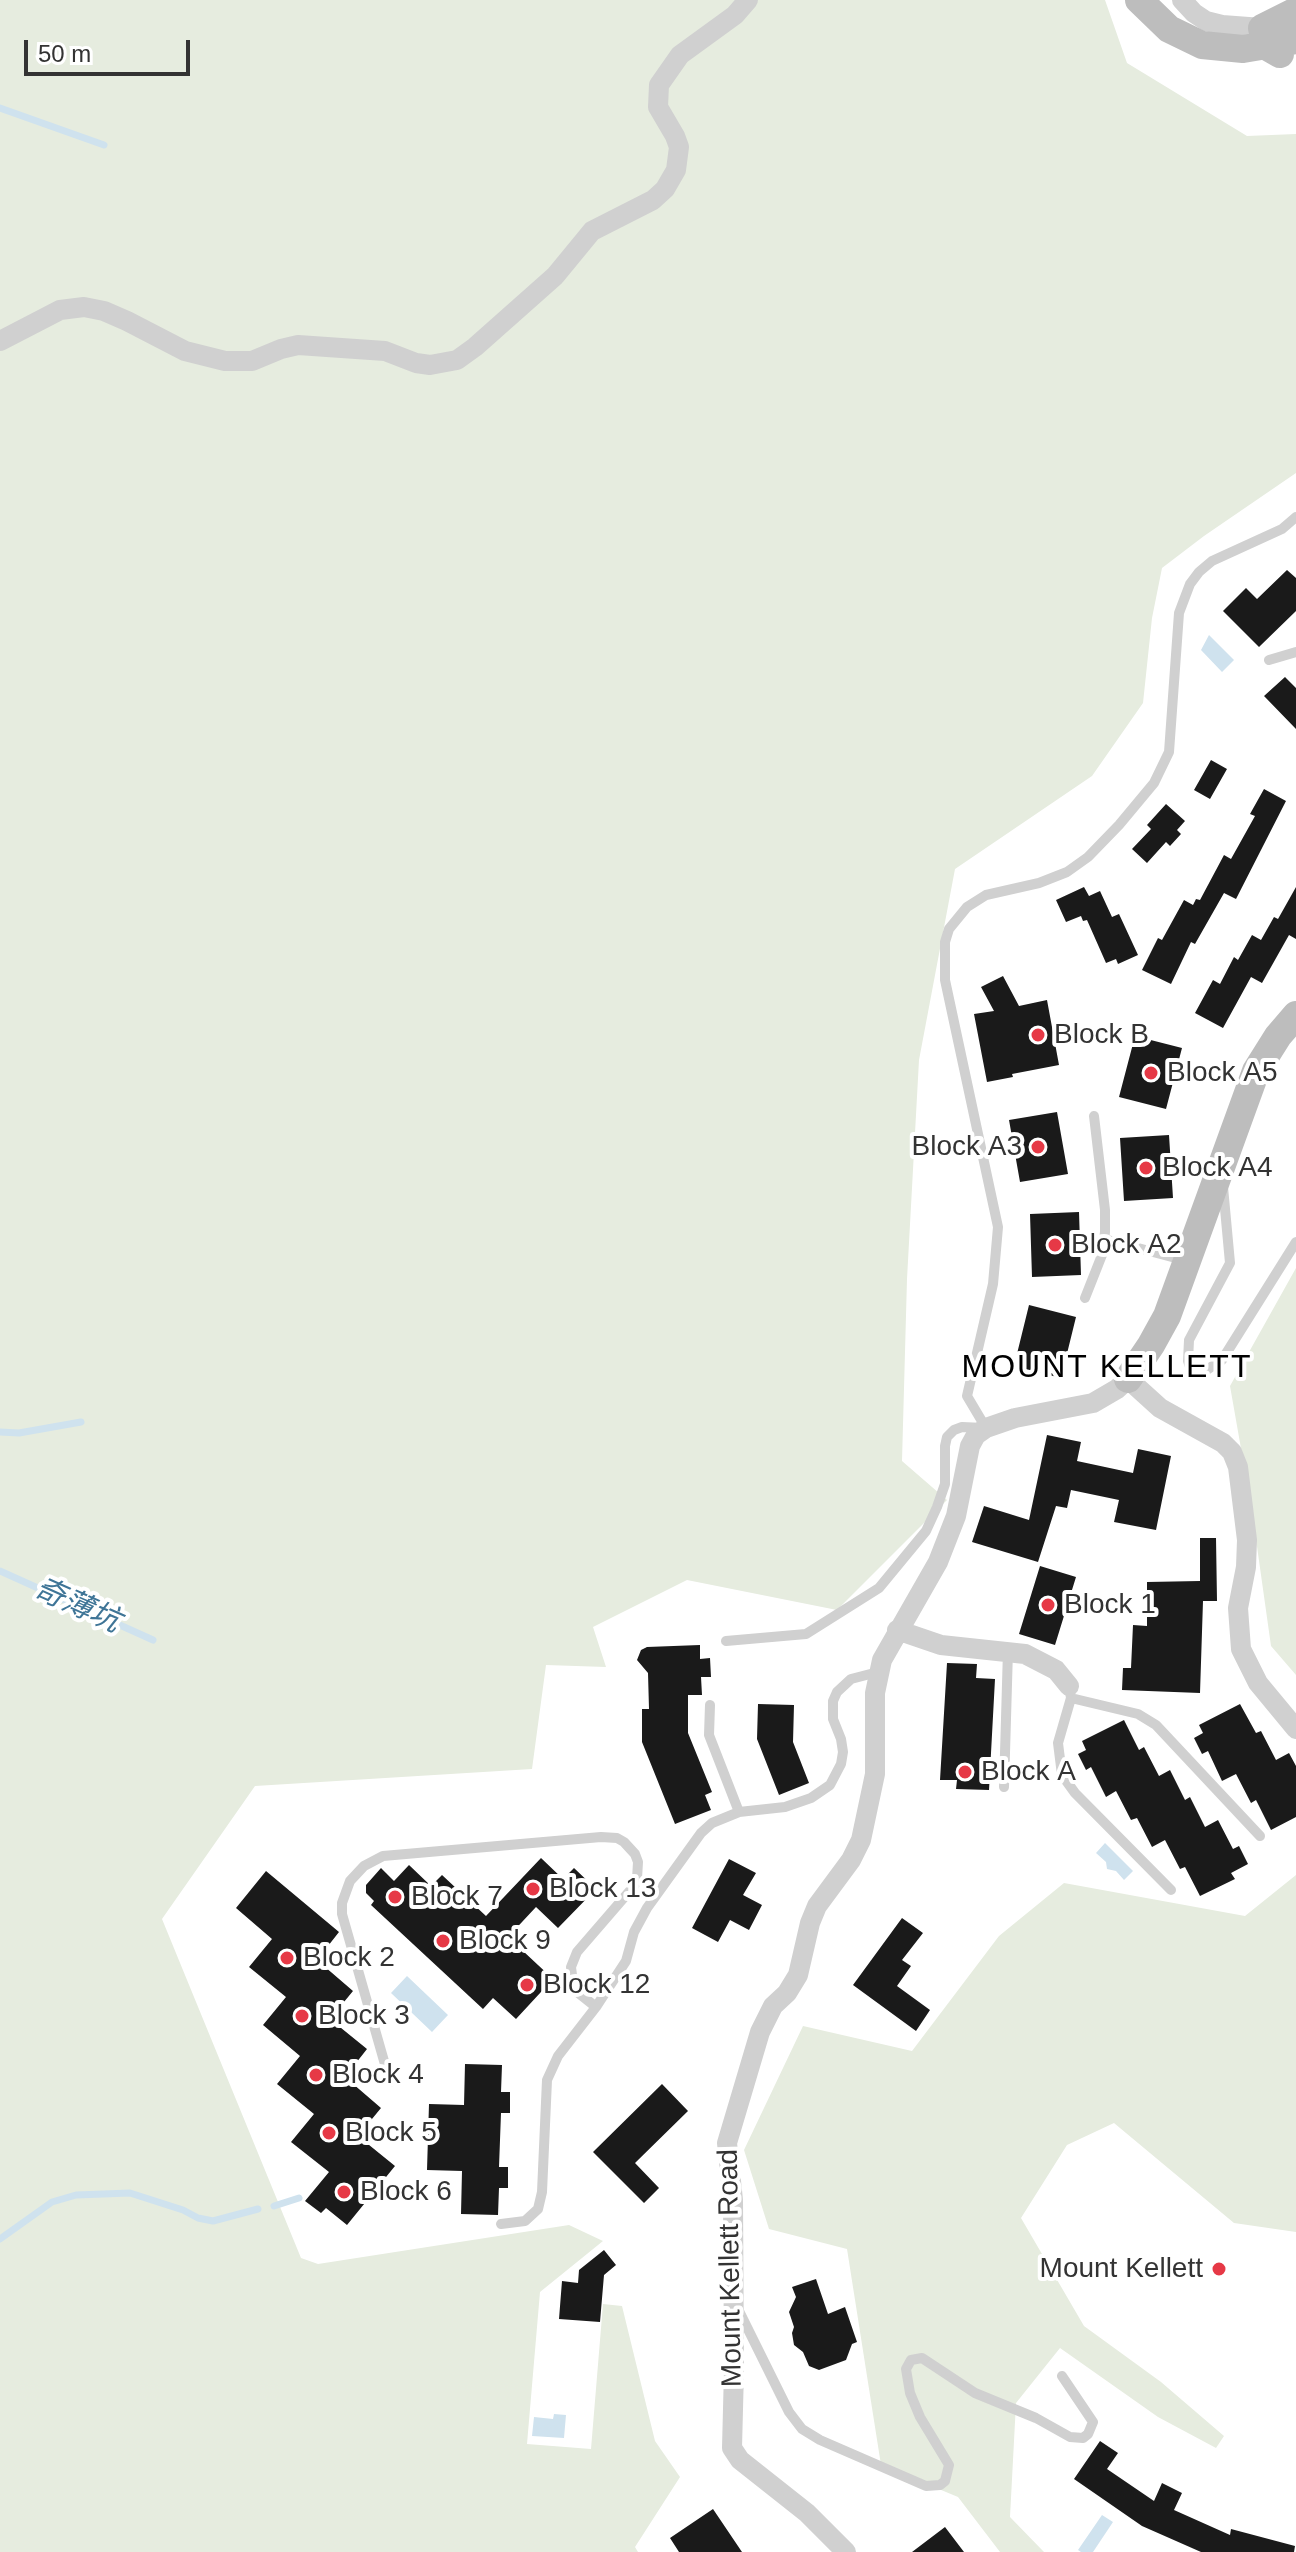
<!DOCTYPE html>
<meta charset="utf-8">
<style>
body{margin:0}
#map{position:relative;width:1296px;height:2552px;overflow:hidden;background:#fff;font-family:Arial,sans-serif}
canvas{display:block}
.scale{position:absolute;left:24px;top:40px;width:166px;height:36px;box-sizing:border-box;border:4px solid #333;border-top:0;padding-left:10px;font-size:24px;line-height:28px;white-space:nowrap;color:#333;-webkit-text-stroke:6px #fff;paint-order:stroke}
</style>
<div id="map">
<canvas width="1296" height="2552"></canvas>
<div class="scale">50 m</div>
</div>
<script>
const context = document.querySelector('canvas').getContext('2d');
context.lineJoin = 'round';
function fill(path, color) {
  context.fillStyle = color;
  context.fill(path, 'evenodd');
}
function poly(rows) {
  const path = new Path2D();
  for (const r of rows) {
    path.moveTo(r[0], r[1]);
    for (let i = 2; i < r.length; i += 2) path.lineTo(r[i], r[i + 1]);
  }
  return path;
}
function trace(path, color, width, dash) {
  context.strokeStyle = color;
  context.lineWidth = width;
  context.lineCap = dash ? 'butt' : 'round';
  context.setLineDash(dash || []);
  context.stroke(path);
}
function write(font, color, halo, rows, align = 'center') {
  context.font = font + ' Arial,"Noto Sans TC",sans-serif';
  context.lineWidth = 8;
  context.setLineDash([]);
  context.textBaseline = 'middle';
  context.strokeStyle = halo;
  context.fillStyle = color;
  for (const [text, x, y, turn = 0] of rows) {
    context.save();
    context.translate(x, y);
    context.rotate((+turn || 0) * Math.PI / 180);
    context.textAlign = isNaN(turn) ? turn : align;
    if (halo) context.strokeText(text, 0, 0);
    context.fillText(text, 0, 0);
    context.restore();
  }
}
fill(poly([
 [0,0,1105,0,1127,63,1247,136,1296,134,1296,473,1204,536,1162,568,1152,618,1143,703,1092,776,955,869,919,1060,907,1279,902,1461,947,1500,837,1610,687,1580,593,1627,606,1667,546,1665,532,1769,255,1786,162,1919,301,2258,318,2264,569,2225,603,2241,540,2292,527,2444,591,2449,603,2304,622,2306,655,2441,680,2477,635,2547,638,2552,0,2552],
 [1296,1268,1296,1675,1271,1646,1252,1511,1230,1386],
 [1296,1875,1296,2232,1234,2223,1114,2123,1067,2145,1021,2218,1084,2326,1161,2382,1224,2436,1216,2448,1158,2417,1060,2348,1016,2403,1010,2517,1044,2552,1000,2552,958,2497,881,2465,847,2249,769,2229,744,2150,803,2026,912,2051,999,1936,1064,1883,1245,1916]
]), '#e6ecdf');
fill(poly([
 [1209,635,1234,660,1222,672,1201,650],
 [1105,1843,1133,1871,1124,1880,1116,1871,1107,1869,1106,1862,1096,1853],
 [407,1976,448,2015,432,2032,391,1993],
 [554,2414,566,2415,564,2438,532,2436,534,2417,553,2419],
 [1102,2515,1113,2522,1093,2552,1081,2552,1078,2550]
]), '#cfe2ee');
trace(poly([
 [0,108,104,145],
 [0,1432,19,1433,81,1422],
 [0,1571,153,1640],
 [274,2206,299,2198],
 [0,2239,52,2202,76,2195,130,2193,183,2210,198,2218,213,2221,258,2209]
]), '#cfe2ee', 7);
fill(poly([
 [1287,570,1296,578,1296,611,1259,647,1223,611,1246,588,1257,599],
 [1285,677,1296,688,1296,729,1264,696],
 [1211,760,1227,769,1210,799,1194,790],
 [1264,789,1286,801,1236,899,1224,893,1195,944,1191,942,1171,984,1142,970,1158,938,1162,940,1184,900,1193,905,1196,899,1200,900,1224,855,1231,859,1255,816,1250,814],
 [1166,804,1185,821,1177,830,1181,834,1170,846,1166,842,1147,863,1132,849,1151,829,1147,825],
 [1084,887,1089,896,1100,891,1112,917,1119,914,1138,955,1118,964,1116,959,1106,963,1087,920,1083,921,1081,916,1066,922,1056,900],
 [1296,887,1296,939,1289,935,1262,983,1251,977,1223,1028,1195,1013,1213,980,1220,984,1234,957,1238,960,1252,935,1261,940,1274,917,1278,919],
 [1003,976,1019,1006,1047,1000,1059,1065,1012,1074,1013,1077,987,1082,974,1014,994,1011,981,987],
 [1135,1036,1182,1048,1166,1109,1119,1097],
 [1057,1112,1068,1174,1020,1182,1009,1120],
 [1169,1135,1173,1198,1124,1201,1120,1138],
 [1079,1212,1081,1275,1032,1277,1030,1214],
 [1029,1305,1076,1317,1061,1378,1014,1366],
 [1047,1435,1081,1442,1077,1461,1133,1473,1138,1449,1171,1456,1156,1530,1114,1522,1119,1500,1071,1490,1067,1508,1056,1506,1038,1562,972,1542,984,1506,1029,1520],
 [1200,1538,1216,1538,1217,1601,1203,1601,1200,1693,1122,1690,1123,1668,1131,1668,1133,1625,1147,1626,1147,1582,1200,1581],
 [1040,1566,1076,1577,1055,1645,1019,1634],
 [700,1645,700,1659,710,1658,711,1677,701,1677,702,1695,688,1695,688,1733,712,1792,705,1795,711,1810,675,1824,642,1742,642,1709,649,1709,648,1673,637,1660,641,1650,647,1647],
 [947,1663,977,1664,976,1678,995,1679,989,1790,956,1789,957,1780,940,1780],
 [758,1704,794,1705,793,1742,809,1783,779,1795,757,1739],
 [1240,1704,1256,1733,1261,1731,1276,1760,1289,1753,1296,1766,1296,1817,1271,1830,1256,1800,1251,1803,1236,1774,1222,1781,1208,1751,1202,1754,1194,1738,1203,1733,1199,1725],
 [1124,1720,1139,1750,1144,1747,1159,1776,1170,1770,1185,1800,1190,1797,1205,1827,1218,1820,1233,1849,1239,1846,1248,1864,1231,1873,1235,1879,1200,1896,1185,1867,1180,1869,1165,1840,1152,1847,1137,1818,1131,1820,1116,1791,1106,1797,1091,1767,1086,1770,1078,1754,1086,1750,1082,1741],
 [541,1858,563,1879,574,1868,596,1889,558,1928,536,1907,508,1937,553,1979,516,2019,493,1998,483,2009,371,1905,374,1901,366,1893,366,1885,381,1868,394,1881,409,1865,431,1886,442,1875,486,1916],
 [729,1859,756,1873,743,1895,762,1905,749,1930,730,1920,718,1942,692,1928],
 [266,1871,339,1932,317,1960,353,1991,330,2019,367,2049,345,2077,381,2108,358,2136,395,2166,347,2225,326,2208,321,2213,305,2201,329,2172,291,2142,314,2114,277,2084,300,2056,263,2025,286,1997,249,1967,272,1939,236,1908],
 [902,1918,923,1933,902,1960,911,1966,897,1986,930,2010,916,2031,853,1985],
 [465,2064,502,2065,501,2092,510,2092,510,2113,501,2113,499,2167,508,2167,508,2188,499,2188,498,2215,461,2214,462,2171,427,2170,429,2104,464,2105],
 [662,2084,688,2111,635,2163,659,2188,644,2203,593,2152],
 [604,2250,616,2265,604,2275,600,2322,559,2319,562,2281,578,2283,579,2270],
 [816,2279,828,2314,845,2307,857,2342,852,2344,846,2360,819,2370,809,2366,803,2352,794,2345,792,2333,794,2327,789,2312,796,2297,792,2287],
 [1100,2441,1118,2453,1107,2469,1154,2501,1162,2483,1182,2493,1174,2510,1230,2535,1231,2529,1295,2546,1294,2552,1201,2552,1142,2526,1074,2479],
 [713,2509,742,2552,679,2552,670,2538],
 [945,2527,964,2552,912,2552]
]), '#1a1a1a');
trace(poly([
 [1269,660,1296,652],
 [1223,1187,1230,1263,1189,1340,1188,1361,1191,1370,1205,1371,1222,1360,1296,1242],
 [1104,1239,1187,1261],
 [1085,1298,1102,1255,1105,1232,1105,1210,1094,1116],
 [986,1428,967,1396,993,1284,998,1227,945,980,945,942,949,929,967,907,986,895,1039,883,1067,872,1088,857,1119,825,1154,783,1169,752,1179,613,1190,584,1199,572,1212,561,1282,529,1296,517],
 [726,1641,806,1634,879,1588,926,1531,937,1507,945,1484,945,1446,947,1437,954,1430,962,1427,984,1428],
 [1069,1686,1071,1698,1058,1743,1062,1775,1075,1793,1171,1890],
 [1071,1698,1138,1714,1156,1725,1260,1836],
 [710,1705,709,1735,739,1812],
 [1004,1787,1008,1650],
 [390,2082,342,1914,342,1903,350,1881,364,1866,383,1856,601,1837,617,1838,624,1842,635,1854,638,1862,637,1879,634,1886,577,1952,571,1967,573,1983,576,1991,596,2007],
 [501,2224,525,2221,538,2209,542,2192,547,2080,558,2056,596,2007,626,1961,634,1932,647,1908,701,1833,712,1823,739,1812,785,1807,811,1798,830,1785,841,1764,843,1752,841,1739,833,1719,833,1701,837,1692,851,1679,878,1672],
 [738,2309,789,2412,802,2429,820,2440,926,2486,940,2485,945,2481,949,2465,920,2417,910,2393,906,2369,911,2360,922,2358,975,2393,1036,2418,1070,2437,1083,2438,1088,2434,1093,2422,1062,2376]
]), '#d0d0d0', 10);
trace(poly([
 [1182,0,1194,13,1206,21,1222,25,1262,28],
 [0,341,60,310,84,307,104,311,127,321,185,351,225,361,252,361,281,349,298,345,385,351,416,363,430,365,457,360,475,347,555,276,592,231,653,200,665,189,676,170,679,147,675,136,658,107,659,85,680,55,735,15,748,0],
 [897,1630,941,1645,1025,1654,1056,1670,1069,1686],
 [846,2552,807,2513,740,2460,732,2448,734,2370,733,2200,727,2143,760,2032,773,2006,787,1993,798,1975,810,1923,817,1906,851,1860,861,1840,875,1774,875,1693,882,1660,938,1562,956,1516,970,1446,976,1435,986,1428,1015,1418,1093,1403,1117,1389,1128,1379,1160,1408,1223,1443,1232,1452,1238,1467,1247,1540,1246,1567,1238,1608,1241,1649,1258,1683,1296,1729]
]), '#d0d0d0', 20);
trace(poly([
 [1139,0,1169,29,1202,45,1243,49,1296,40],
 [1280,54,1266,46,1262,28,1296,11],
 [1128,1379,1151,1345,1167,1316,1256,1071,1278,1036,1296,1015]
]), '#bdbdbd', 28);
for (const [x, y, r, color] of [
 [1038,1035,8,"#e63946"],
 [1151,1073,8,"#e63946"],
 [1038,1147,8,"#e63946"],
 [1146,1168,8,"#e63946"],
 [1055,1245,8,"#e63946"],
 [1048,1605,8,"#e63946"],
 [965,1772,8,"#e63946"],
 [533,1889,8,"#e63946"],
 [395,1897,8,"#e63946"],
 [443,1941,8,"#e63946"],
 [287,1958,8,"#e63946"],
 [527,1985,8,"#e63946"],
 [302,2016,8,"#e63946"],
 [316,2075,8,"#e63946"],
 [329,2133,8,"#e63946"],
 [344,2192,8,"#e63946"],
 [1219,2269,8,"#e63946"]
]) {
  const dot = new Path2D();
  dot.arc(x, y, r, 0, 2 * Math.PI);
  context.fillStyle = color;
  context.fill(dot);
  trace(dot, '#fff', 3);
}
write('28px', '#333', '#fff', [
 ["Block B",1054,1035],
 ["Block A5",1167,1073],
 ["Block A3",1022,1147,"right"],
 ["Block A4",1162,1168],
 ["Block A2",1071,1245],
 ["Block 1",1064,1605],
 ["Block A",981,1772],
 ["Block 13",549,1889],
 ["Block 7",411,1897],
 ["Block 9",459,1941],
 ["Block 2",303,1958],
 ["Block 12",543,1985],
 ["Block 3",318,2016],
 ["Block 4",332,2075],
 ["Block 5",345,2133],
 ["Block 6",360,2192],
 ["Mount Kellett",1203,2269,"right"]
], 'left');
write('28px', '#333', '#fff', [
 ["Mount Kellett Road",731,2268,-91]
]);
write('italic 30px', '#3f7597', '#fff', [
 ["奇薄坑",77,1606,24]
]);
context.letterSpacing = '2px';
write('32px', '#000', '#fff', [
 ["MOUNT KELLETT",1107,1368]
]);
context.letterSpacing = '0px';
</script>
